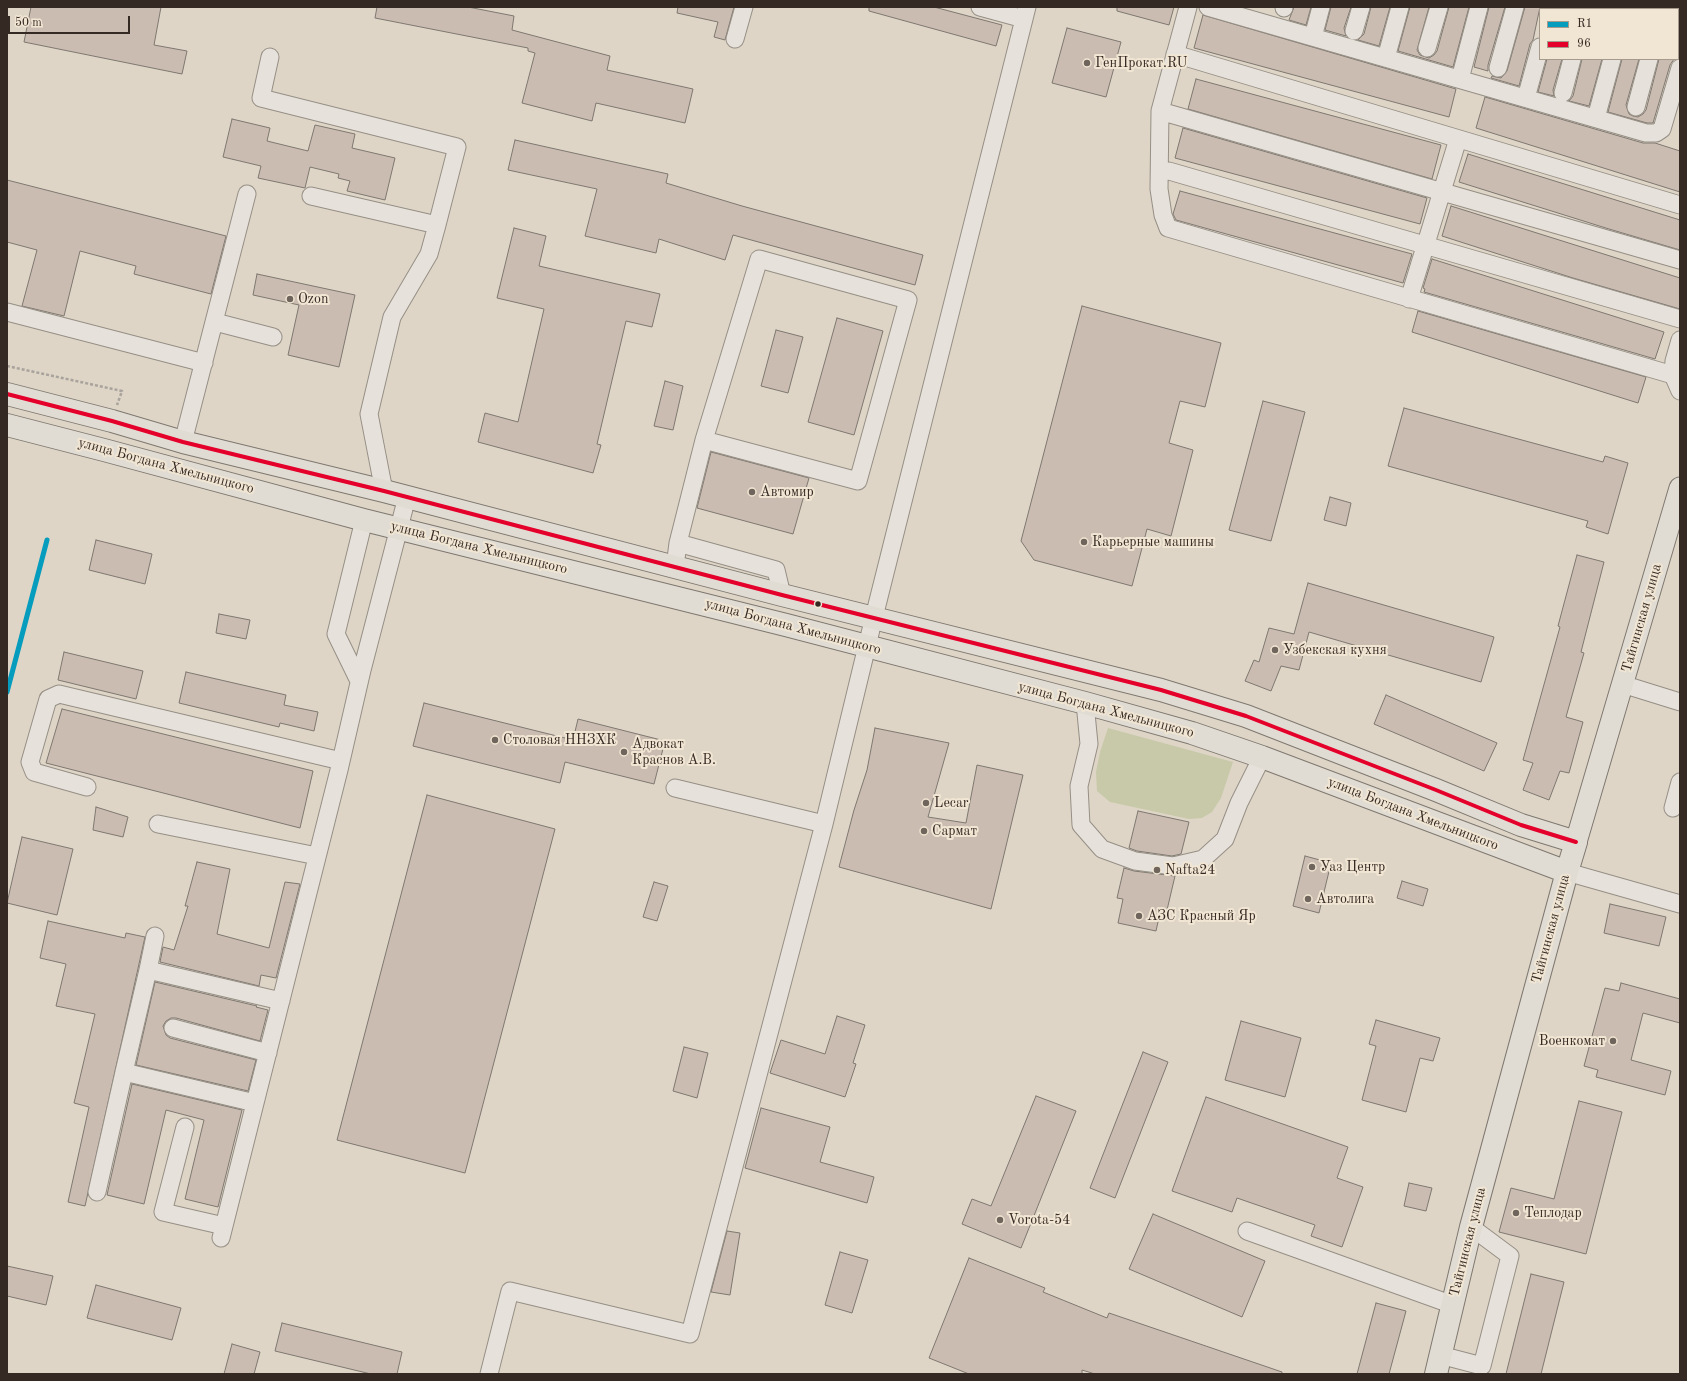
<!DOCTYPE html>
<meta charset="utf-8">
<style>
body{margin:0}
#map{position:relative;width:1687px;height:1381px;overflow:hidden;background:#ded5c6;font-family:"Old Standard TT",serif}
canvas{display:block}
.frame{position:absolute;inset:0;border:8px solid #352923;pointer-events:none}
.legend{position:absolute;left:1539px;top:8px;width:140px;height:52px;box-sizing:border-box;background:#f1e6d3;border:1px solid #a69a8d;margin:0;padding:5px 7px;list-style:none;font-size:12px;color:#352923}
.legend li{display:flex;align-items:center;gap:8px;height:20px}
.legend b{width:20px;border:1px solid #a69a8d}
.scale{position:absolute;left:8px;top:16px;width:122px;height:18px;box-sizing:border-box;border:2px solid #352923;border-top:0;padding-left:5px;font-size:12px;line-height:14px;white-space:nowrap;color:#352923;-webkit-text-stroke:3px #f1e6d3;paint-order:stroke}
</style>
<div id="map">
<canvas width="1687" height="1381"></canvas>
<div class="frame"></div>
<ul class="legend">
<li><b style="height:5px;background:#059cbd"></b>R1</li>
<li><b style="height:5px;background:#e4002b"></b>96</li>
</ul>
<div class="scale">50 m</div>
</div>
<script>
const context = document.querySelector('canvas').getContext('2d');
context.lineJoin = 'round';
function fill(path, color) {
  context.fillStyle = color;
  context.fill(path, 'evenodd');
}
function poly(rows) {
  const path = new Path2D();
  for (const r of rows) {
    path.moveTo(r[0], r[1]);
    for (let i = 2; i < r.length; i += 2) path.lineTo(r[i], r[i + 1]);
  }
  return path;
}
function trace(path, color, width, dash) {
  context.strokeStyle = color;
  context.lineWidth = width;
  context.lineCap = dash ? 'butt' : 'round';
  context.setLineDash(dash || []);
  context.stroke(path);
}
function write(font, color, halo, rows, align = 'center') {
  context.font = font + ' "Old Standard TT",serif';
  context.lineWidth = 4;
  context.setLineDash([]);
  context.textBaseline = 'middle';
  context.strokeStyle = halo;
  context.fillStyle = color;
  for (const [text, x, y, turn = 0] of rows) {
    context.save();
    context.translate(x, y);
    context.rotate((+turn || 0) * Math.PI / 180);
    context.textAlign = isNaN(turn) ? turn : align;
    if (halo) context.strokeText(text, 0, 0);
    context.fillText(text, 0, 0);
    context.restore();
  }
}
fill(poly([
 [1108,728,1233,762,1221,798,1212,812,1202,818,1189,819,1110,802,1097,791,1096,772,1100,752]
]), '#c7c9a9');
const building = poly([
 [31,7,161,7,154,45,187,51,182,74,24,42,31,7],
 [377,7,468,7,514,16,512,30,610,56,607,70,693,89,685,123,596,103,592,121,522,103,535,53,528,51,528,48,375,18,377,7],
 [678,7,734,7,725,40,714,37,718,22,677,13,678,7],
 [869,7,934,7,1002,25,996,46,869,11,869,7],
 [1117,7,1174,7,1169,25,1117,11,1117,7],
 [1294,7,1311,7,1306,25,1289,20,1294,7],
 [1331,7,1351,7,1344,28,1346,36,1325,30,1331,7],
 [1371,7,1390,7,1379,46,1358,40,1364,34,1371,7],
 [1410,7,1429,7,1417,50,1420,55,1429,58,1434,55,1437,51,1449,7,1469,7,1453,67,1398,51,1410,7],
 [1489,7,1505,7,1488,65,1488,71,1474,67,1489,7],
 [1525,7,1540,7,1533,40,1530,44,1519,86,1491,78,1492,76,1501,78,1507,71,1525,7],
 [1203,15,1456,89,1449,117,1194,48,1203,15],
 [1067,28,1121,42,1106,97,1052,83,1067,28],
 [1547,59,1562,59,1553,90,1554,96,1538,92,1547,59],
 [1582,59,1602,59,1589,106,1569,101,1573,96,1582,59],
 [1622,59,1639,59,1626,105,1629,114,1633,116,1638,117,1643,114,1646,110,1659,59,1674,59,1670,65,1653,123,1647,123,1608,112,1622,59],
 [1196,79,1441,145,1432,179,1188,109,1196,79],
 [1485,97,1643,143,1655,143,1680,151,1680,192,1476,128,1485,97],
 [232,119,270,128,267,141,308,151,315,125,355,134,352,148,395,158,385,200,347,191,350,181,338,178,339,174,310,167,305,188,258,178,261,166,223,157,232,119],
 [1183,128,1427,198,1420,224,1175,158,1183,128],
 [515,140,668,174,666,183,742,206,923,255,915,285,733,235,725,260,659,239,656,253,585,236,597,189,508,170,515,140],
 [1468,154,1680,220,1680,250,1609,229,1459,182,1468,154],
 [7,180,226,236,211,294,134,274,136,266,80,251,64,316,22,306,37,250,7,242,7,180],
 [1180,191,1412,254,1403,283,1176,220,1173,214,1180,191],
 [1451,206,1680,278,1680,309,1573,278,1442,236,1451,206],
 [514,228,546,236,539,266,660,294,652,327,626,321,597,444,601,445,593,473,478,442,485,413,518,422,544,309,497,298,514,228],
 [1432,259,1664,332,1655,359,1424,292,1425,289,1423,288,1432,259],
 [257,274,355,295,339,367,288,355,299,305,253,295,257,274],
 [1082,306,1221,343,1205,407,1180,401,1169,443,1193,450,1171,536,1147,529,1132,586,1034,560,1021,541,1082,306],
 [1418,311,1646,377,1638,403,1412,332,1418,311],
 [837,318,883,331,854,435,808,422,837,318],
 [776,330,803,337,788,393,761,386,776,330],
 [665,381,683,386,673,430,654,426,665,381],
 [1263,401,1305,412,1271,541,1229,530,1263,401],
 [1404,408,1603,462,1605,456,1628,463,1608,534,1586,527,1588,521,1388,466,1404,408],
 [711,452,809,478,793,534,697,508,711,452],
 [1330,497,1351,503,1346,526,1324,520,1330,497],
 [96,540,152,554,145,584,89,570,96,540],
 [1577,555,1604,562,1581,652,1584,653,1566,717,1583,722,1569,773,1560,771,1549,800,1523,790,1533,763,1523,760,1560,627,1558,626,1577,555],
 [1308,583,1494,637,1481,682,1309,632,1299,670,1281,666,1271,691,1245,681,1254,660,1259,662,1269,628,1294,634,1308,583],
 [219,614,250,620,246,639,216,633,219,614],
 [64,652,143,671,136,699,58,680,64,652],
 [186,672,286,695,284,705,318,712,314,731,280,723,279,727,179,703,186,672],
 [1386,695,1497,743,1484,771,1374,724,1386,695],
 [424,703,573,740,578,719,665,741,654,784,565,762,560,783,413,746,424,703],
 [62,709,313,771,300,828,46,763,62,709],
 [875,728,949,743,928,817,966,823,977,765,1023,775,991,909,839,867,854,810,867,770,875,728],
 [427,795,555,829,465,1173,337,1140,427,795],
 [96,807,128,817,123,837,93,830,96,807],
 [1138,811,1189,822,1181,854,1172,856,1137,851,1129,848,1138,811],
 [22,837,73,849,57,915,7,903,22,837],
 [1305,856,1331,863,1319,913,1293,906,1305,856],
 [197,862,230,869,217,934,269,948,285,882,300,884,276,978,261,975,259,986,160,962,163,947,174,950,188,906,185,906,197,862],
 [1124,868,1134,871,1175,876,1167,910,1161,908,1156,931,1118,923,1123,899,1117,898,1124,868],
 [1402,881,1428,889,1423,906,1397,898,1402,881],
 [654,882,668,886,657,921,643,917,654,882],
 [1610,904,1666,917,1659,946,1604,933,1610,904],
 [48,921,125,938,126,933,145,937,85,1206,68,1202,89,1107,74,1103,95,1014,56,1006,66,964,40,958,48,921],
 [155,982,257,1006,256,1007,268,1010,260,1041,176,1018,171,1018,166,1021,163,1026,166,1035,170,1038,256,1060,248,1091,136,1065,155,982],
 [1621,983,1680,999,1680,1023,1643,1013,1631,1060,1671,1071,1665,1095,1596,1077,1598,1070,1584,1066,1605,988,1619,991,1621,983],
 [837,1016,865,1025,853,1063,856,1064,845,1097,770,1073,781,1040,825,1054,837,1016],
 [1376,1020,1440,1038,1433,1061,1420,1058,1406,1112,1362,1100,1376,1046,1369,1044,1376,1020],
 [1241,1021,1301,1038,1285,1097,1225,1080,1241,1021],
 [684,1047,708,1053,697,1098,673,1091,684,1047],
 [1143,1052,1168,1062,1115,1198,1090,1188,1143,1052],
 [132,1084,242,1110,218,1207,185,1199,204,1120,166,1110,144,1204,107,1195,132,1084],
 [1036,1096,1076,1111,1021,1248,962,1224,972,1199,991,1206,1036,1096],
 [1206,1097,1348,1147,1337,1178,1363,1187,1342,1247,1311,1236,1315,1225,1237,1198,1232,1212,1172,1191,1206,1097],
 [1579,1101,1622,1112,1586,1254,1499,1232,1511,1188,1554,1199,1579,1101],
 [761,1108,830,1127,820,1162,874,1177,867,1203,745,1168,761,1108],
 [1409,1183,1432,1188,1426,1211,1404,1206,1409,1183],
 [1153,1214,1265,1261,1242,1317,1129,1269,1153,1214],
 [727,1231,740,1233,730,1295,711,1292,727,1231],
 [840,1252,868,1260,852,1313,825,1305,840,1252],
 [969,1258,1045,1288,1043,1292,1107,1318,1109,1313,1282,1372,1282,1374,1095,1374,1082,1370,1082,1374,969,1374,929,1358,969,1258],
 [7,1266,53,1276,46,1305,7,1296,7,1266],
 [1531,1274,1564,1282,1541,1374,1506,1374,1531,1274],
 [96,1285,181,1308,172,1340,87,1318,96,1285],
 [1376,1303,1406,1311,1389,1374,1357,1374,1376,1303],
 [282,1323,402,1352,397,1374,371,1374,275,1351,282,1323],
 [232,1344,260,1352,254,1374,224,1374,232,1344]
]);
fill(building, '#cbbcb1');
trace(building, '#7e7870', 1);
const minor = poly([
 [980,7,1024,19],
 [1188,7,1160,111,1159,189,1163,215,1168,228,1673,375,1680,391],
 [1208,7,1646,133,1656,133,1662,129,1680,68],
 [1284,8,1284,7],
 [1550,9,1551,7],
 [1586,9,1586,7],
 [1626,9,1626,7],
 [1663,9,1663,7],
 [1354,31,1361,7],
 [1313,37,1321,7],
 [735,39,744,7],
 [1427,48,1439,7],
 [1175,54,1680,205],
 [270,57,261,98,457,147,437,225],
 [1386,58,1400,7],
 [1498,68,1515,7],
 [1460,79,1479,7],
 [1563,93,1572,59],
 [1526,98,1540,47],
 [1636,107,1649,59],
 [1160,111,1680,260],
 [1596,118,1612,59],
 [1169,171,1680,319],
 [311,196,437,225,429,254,392,317,369,414,384,491],
 [1409,299,1458,139],
 [7,312,204,363],
 [215,322,273,337],
 [1673,375,1674,361,1680,340],
 [183,442,247,194],
 [678,543,776,570,782,595],
 [675,567,678,543,704,440,759,259,908,300,858,481,704,440],
 [359,681,336,634,364,520],
 [1622,684,1680,702],
 [1085,703,1089,744,1079,786,1081,825,1102,849,1135,861,1173,866,1203,859,1225,839,1239,803,1262,757],
 [87,787,34,772,30,762,48,699,59,694,341,761],
 [675,788,824,824],
 [1673,808,1680,782],
 [158,824,317,856],
 [1567,872,1680,904],
 [155,936,148,970,281,1001],
 [148,970,124,1072,255,1103],
 [173,1028,268,1053],
 [185,1127,163,1212,224,1226],
 [97,1192,124,1072],
 [1247,1231,1453,1305],
 [221,1238,339,770,362,670,407,497],
 [1440,1355,1482,1366,1510,1256,1471,1227],
 [489,1374,510,1291,690,1334,824,824,874,617,1027,7]
]);
const major = poly([
 [1576,842,1680,488]
]);
const highway = poly([
 [7,394,112,421,183,442,384,491,782,595,1161,690,1246,716,1436,790,1521,825,1576,842,1567,872,1471,1227,1436,1374],
 [7,425,104,450,364,520,786,625,1085,703,1192,733,1262,757,1567,872]
]);
trace(minor, '#958f86', 19);
trace(major, '#7e7870', 23);
trace(highway, '#7e7870', 24);
trace(poly([
 [7,366,122,391,117,405]
]), '#a8a39c', 2.5, [3, 2]);
trace(minor, '#e6e1da', 17);
trace(major, '#e1dcd3', 21);
trace(highway, '#e1dcd3', 22);
trace(poly([
 [7,394,112,421,183,442,384,491,782,595,1161,690,1246,716,1436,790,1521,825,1576,842]
]), '#e4002b', 4);
trace(poly([
 [7,692,47,540]
]), '#059cbd', 5);
for (const [x, y, r, color] of [
 [1087,63,4,"#70655c"],
 [290,299,4,"#70655c"],
 [752,492,4,"#70655c"],
 [1084,542,4,"#70655c"],
 [818,604,3.5,"#352923"],
 [1275,650,4,"#70655c"],
 [495,740,4,"#70655c"],
 [624,752,4,"#70655c"],
 [926,803,4,"#70655c"],
 [924,831,4,"#70655c"],
 [1312,867,4,"#70655c"],
 [1157,870,4,"#70655c"],
 [1308,899,4,"#70655c"],
 [1139,916,4,"#70655c"],
 [1613,1041,4,"#70655c"],
 [1516,1213,4,"#70655c"],
 [1000,1220,4,"#70655c"]
]) {
  const dot = new Path2D();
  dot.arc(x, y, r, 0, 2 * Math.PI);
  context.fillStyle = color;
  context.fill(dot);
  trace(dot, '#f1e6d3', 1.5);
}
write('14px', '#352923', '#f1e6d3', [
 ["ГенПрокат.RU",1095,63],
 ["Ozon",298,299],
 ["Автомир",760,492],
 ["Карьерные машины",1092,542],
 ["Узбекская кухня",1283,650],
 ["Столовая ННЗХК",503,740],
 ["Адвокат",632,744],
 ["Краснов А.В.",632,760],
 ["Lecar",934,803],
 ["Сармат",932,831],
 ["Уаз Центр",1320,867],
 ["Nafta24",1165,870],
 ["Автолига",1316,899],
 ["АЗС Красный Яр",1147,916],
 ["Военкомат",1605,1041,"right"],
 ["Теплодар",1524,1213],
 ["Vorota-54",1008,1220]
], 'left');
write('14px', '#352923', '#f1e6d3', [
 ["улица Богдана Хмельницкого",166,466,15],
 ["улица Богдана Хмельницкого",479,548,14],
 ["Тайгинская улица",1642,618,-74],
 ["улица Богдана Хмельницкого",793,627,15],
 ["улица Богдана Хмельницкого",1106,710,15],
 ["улица Богдана Хмельницкого",1413,814,21],
 ["Тайгинская улица",1551,929,-75],
 ["Тайгинская улица",1468,1242,-76]
]);
</script>
